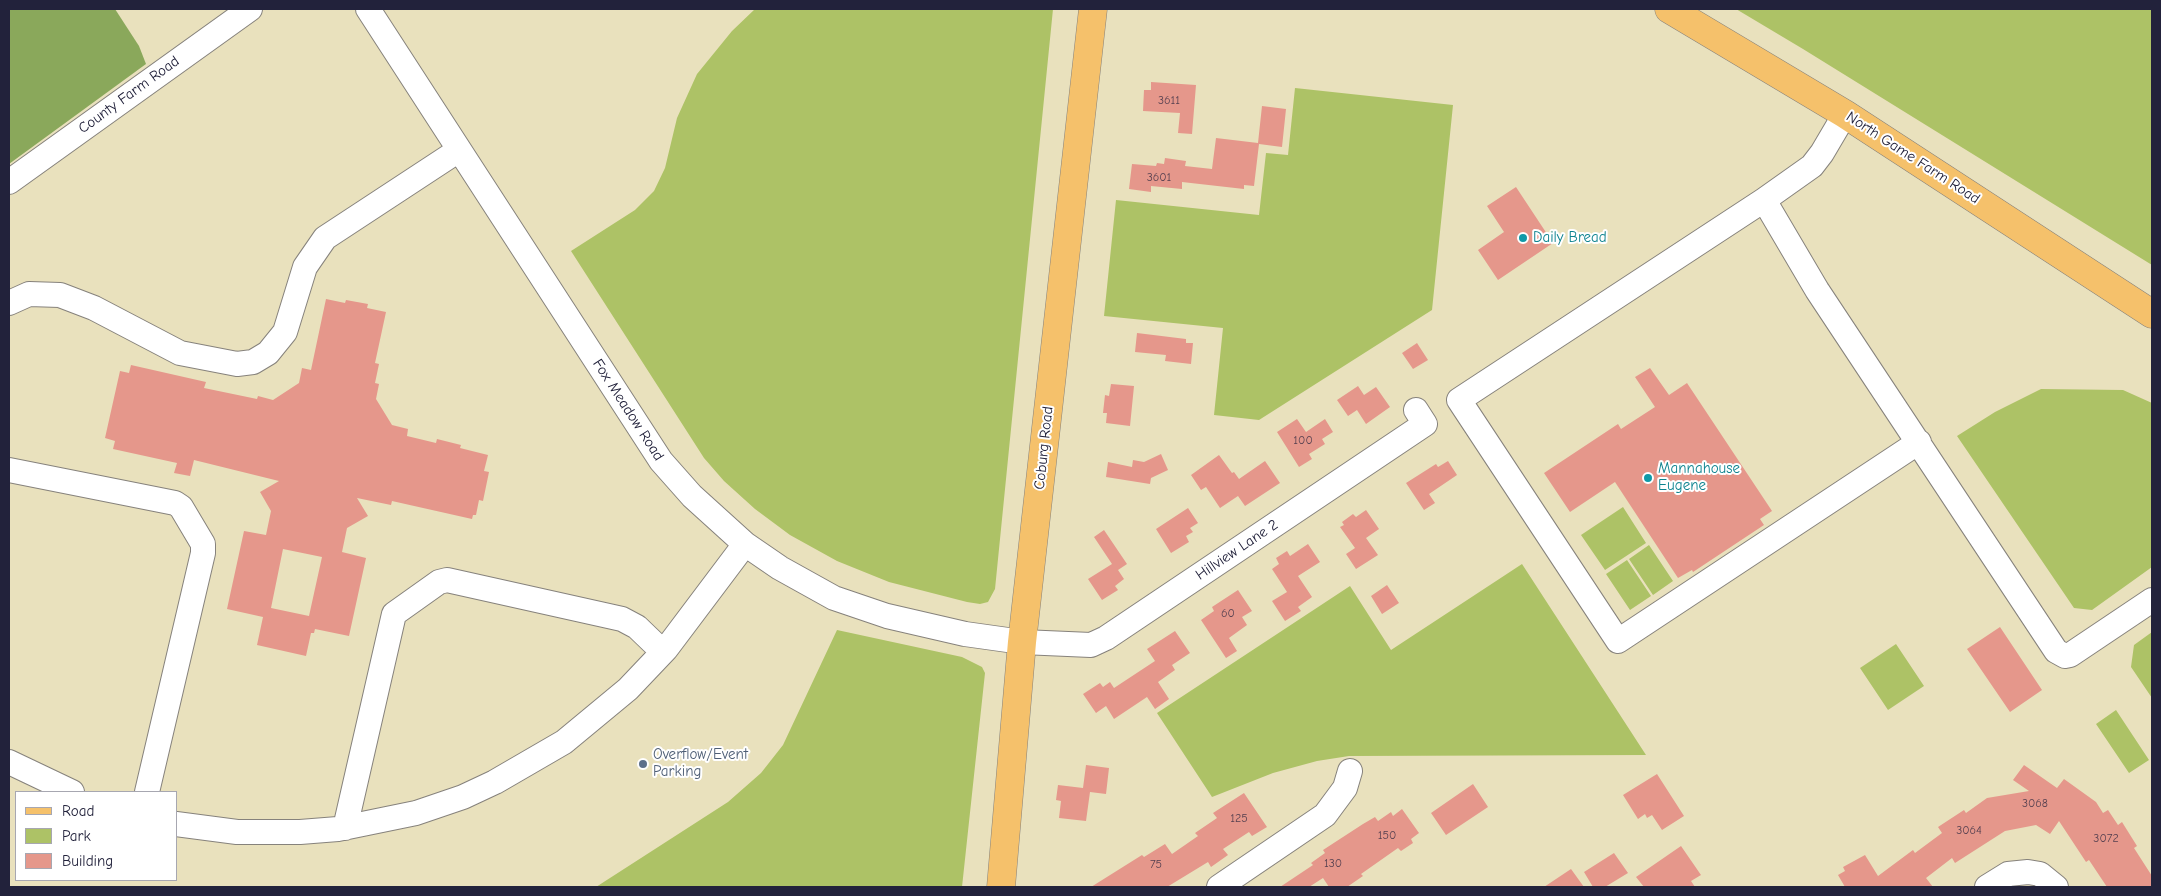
<!DOCTYPE html>
<style>
body{margin:0}
#map{position:relative;width:2161px;height:896px;overflow:hidden;background:#e9e1bd;font-family:"Comic Neue",sans-serif}
canvas{display:block}
.frame{position:absolute;inset:0;border:10px solid #22223b;pointer-events:none}
.legend{position:absolute;left:15px;top:791px;width:162px;height:90px;box-sizing:border-box;background:#fff;border:1px solid #a7a7b1;margin:0;padding:6px 9px;list-style:none;font-size:15px;color:#22223b}
.legend li{display:flex;align-items:center;gap:10px;height:25px}
.legend b{width:25px;border:1px solid #a7a7b1}
</style>
<div id="map">
<canvas width="2161" height="896"></canvas>
<div class="frame"></div>
<ul class="legend">
<li><b style="height:6px;background:#f5c16b"></b>Road</li>
<li><b style="height:14px;background:#adc266"></b>Park</li>
<li><b style="height:14px;background:#e5978b"></b>Building</li>
</ul>
</div>
<script>
const context = document.querySelector('canvas').getContext('2d');
context.lineJoin = 'round';
function fill(path, color) {
  context.fillStyle = color;
  context.fill(path, 'evenodd');
}
function poly(rows) {
  const path = new Path2D();
  for (const r of rows) {
    path.moveTo(r[0], r[1]);
    for (let i = 2; i < r.length; i += 2) path.lineTo(r[i], r[i + 1]);
  }
  return path;
}
function trace(path, color, width, dash) {
  context.strokeStyle = color;
  context.lineWidth = width;
  context.lineCap = dash ? 'butt' : 'round';
  context.setLineDash(dash || []);
  context.stroke(path);
}
function write(font, color, halo, rows, align = 'center') {
  context.font = font + ' "Comic Neue",sans-serif';
  context.lineWidth = 4;
  context.setLineDash([]);
  context.textBaseline = 'middle';
  context.strokeStyle = halo;
  context.fillStyle = color;
  for (const [text, x, y, turn = 0] of rows) {
    context.save();
    context.translate(x, y);
    context.rotate((+turn || 0) * Math.PI / 180);
    context.textAlign = isNaN(turn) ? turn : align;
    if (halo) context.strokeText(text, 0, 0);
    context.fillText(text, 0, 0);
    context.restore();
  }
}
fill(poly([
 [755,9,1053,9,995,589,988,602,980,604,967,602,889,582,837,561,790,535,755,509,724,481,704,458,571,251,635,210,654,191,665,168,677,118,697,74,732,31],
 [1736,9,2152,9,2152,265,1803,49],
 [1295,88,1453,105,1432,310,1259,420,1214,415,1223,328,1104,316,1116,200,1259,215,1266,153,1288,155],
 [2041,389,2123,390,2152,403,2152,567,2092,610,2074,608,1957,436,1995,412],
 [1623,507,1646,543,1605,570,1581,535],
 [1649,545,1673,581,1653,595,1629,559],
 [1627,560,1651,596,1630,610,1606,574],
 [1522,564,1646,755,1349,756,1317,761,1273,773,1212,797,1157,713,1350,586,1391,650],
 [837,630,962,657,982,667,985,673,962,887,596,887,728,802,761,773,783,745],
 [2152,632,2152,698,2131,667,2134,645],
 [1896,644,1924,686,1888,710,1860,668],
 [2116,710,2149,760,2129,773,2096,724]
]), '#adc266');
fill(poly([
 [9,9,115,9,139,46,146,64,9,164]
]), '#8aa85b');
fill(poly([
 [1151,82,1196,85,1192,134,1178,133,1180,113,1143,111,1144,90,1151,90],
 [1262,106,1286,109,1282,147,1259,144,1254,186,1244,185,1244,189,1182,182,1182,189,1151,186,1151,192,1129,189,1132,164,1156,166,1157,163,1164,164,1165,158,1186,161,1185,166,1212,169,1216,138,1258,143],
 [1516,187,1553,243,1498,280,1478,250,1504,232,1487,206],
 [326,299,345,303,346,300,368,304,367,308,386,312,375,363,379,364,375,383,379,384,376,399,392,425,408,429,407,436,436,443,437,439,461,445,460,448,488,455,484,471,489,472,483,501,479,500,476,515,473,515,472,519,392,501,391,505,357,498,368,516,347,528,342,552,366,558,349,636,315,629,314,633,311,633,306,656,257,645,263,617,227,609,244,531,266,535,271,511,260,492,279,481,194,460,190,476,174,473,177,463,113,449,115,441,105,438,120,371,129,373,131,365,206,382,204,388,257,399,258,396,273,400,299,383,302,368,311,370],
 [283,549,322,557,309,616,271,608],
 [1137,333,1186,339,1186,343,1193,343,1191,364,1165,361,1166,355,1135,352],
 [1417,343,1428,360,1413,369,1402,353],
 [1650,368,1669,395,1687,383,1772,511,1760,519,1764,525,1693,572,1692,570,1678,578,1615,482,1570,512,1544,473,1618,424,1621,429,1655,407,1635,377],
 [1111,384,1134,386,1130,426,1106,423,1107,413,1103,413,1105,395,1109,396],
 [1358,386,1364,395,1376,387,1390,407,1366,424,1357,410,1348,416,1337,400],
 [1297,419,1306,432,1325,419,1333,432,1322,439,1325,444,1309,454,1312,459,1299,467,1277,432],
 [1161,454,1168,470,1151,478,1150,484,1106,477,1108,462,1132,467,1133,460,1144,462],
 [1219,455,1232,473,1234,472,1239,479,1265,461,1280,483,1245,506,1238,496,1220,508,1206,487,1201,490,1191,475],
 [1448,461,1457,475,1429,494,1435,503,1424,510,1406,483,1436,464,1438,467],
 [1188,508,1198,523,1190,528,1193,532,1186,536,1189,542,1171,553,1156,529],
 [1366,510,1379,529,1366,538,1378,555,1356,569,1346,554,1355,548,1340,527,1344,525,1342,522,1353,514,1356,517],
 [1104,530,1127,564,1118,570,1124,579,1115,586,1118,590,1102,600,1088,579,1112,564,1094,537],
 [1308,544,1320,562,1298,576,1312,597,1298,607,1301,611,1285,621,1272,601,1287,592,1272,569,1279,564,1276,558,1287,551,1290,556],
 [1387,585,1399,603,1382,614,1371,596],
 [1238,590,1252,611,1242,617,1247,625,1229,638,1237,651,1226,658,1201,620,1214,611,1212,607],
 [2000,627,2042,690,2010,712,1967,649],
 [1175,631,1190,653,1172,665,1175,670,1158,682,1169,699,1155,709,1147,697,1114,719,1106,706,1096,713,1083,694,1100,683,1103,687,1110,682,1114,688,1155,661,1147,649],
 [1086,765,1109,768,1106,794,1090,792,1086,821,1059,818,1061,801,1056,800,1058,785,1083,788],
 [2024,765,2057,788,2064,779,2096,802,2103,813,2108,810,2118,825,2122,822,2137,846,2134,848,2152,876,2152,887,2107,887,2089,860,2086,862,2059,821,2050,834,2036,825,2005,831,1955,863,1952,858,1926,878,1933,887,1845,887,1838,875,1845,871,1843,867,1865,855,1878,876,1913,850,1915,853,1942,833,1938,827,1964,810,1966,813,1987,798,2029,791,2013,780],
 [1657,774,1684,816,1662,830,1652,815,1647,818,1645,814,1638,819,1623,795],
 [1473,784,1488,807,1446,835,1431,813],
 [1244,793,1267,827,1252,836,1249,832,1223,849,1228,855,1211,867,1208,862,1167,887,1091,887,1142,855,1144,857,1165,844,1172,854,1198,836,1195,833,1217,818,1213,813],
 [1402,809,1419,833,1411,839,1413,843,1401,851,1398,848,1361,874,1363,876,1347,887,1329,887,1323,878,1309,887,1280,887,1313,865,1311,863,1325,853,1323,850,1363,824,1375,817,1378,821,1391,812,1393,816],
 [1681,846,1701,875,1691,881,1695,887,1644,887,1636,877],
 [1614,853,1628,873,1605,887,1593,887,1584,872],
 [1571,869,1584,887,1544,887]
]), '#e5978b');
const minor = poly([
 [368,9,661,461,692,496,745,544,780,568,834,598,887,616,965,634,1022,642,1091,645,1106,638,1425,424,1416,410],
 [1845,114,1822,153,1812,166,1764,200,1817,290,2056,651,2065,656,2070,655,2152,600],
 [9,182,250,9],
 [1764,200,1459,400,1618,641,1919,442],
 [9,303,29,294,60,295,94,308,180,353,237,364,253,362,268,353,285,332,305,267,325,238,459,150],
 [9,470,175,503,181,507,203,544,203,553,147,792],
 [9,762,72,792],
 [176,824,237,832,300,832,338,829,416,813,463,797,495,782,564,742,628,689,666,649,745,544],
 [345,828,394,614,439,582,447,580,622,619,637,627,663,652],
 [1219,887,1325,815,1345,788,1350,771],
 [1987,887,2008,874,2028,872,2040,874,2056,887]
]);
const major = poly([
 [1669,9,1845,114,2152,314],
 [1001,887,1022,642,1093,9]
]);
trace(minor, '#86827c', 26);
trace(major, '#86827c', 29);
trace(minor, '#fff', 24);
trace(major, '#f5c16b', 28);
for (const [x, y, r, color] of [
 [1523,238,5,"#0f9aa8"],
 [1648,478,5,"#0f9aa8"],
 [643,764,5,"#5c6f8a"]
]) {
  const dot = new Path2D();
  dot.arc(x, y, r, 0, 2 * Math.PI);
  context.fillStyle = color;
  context.fill(dot);
  trace(dot, '#fff', 2);
}
write('12px', '#533f4f', null, [
 ["3611",1169,101],
 ["3601",1159,178],
 ["100",1303,441],
 ["60",1228,614],
 ["3068",2035,804],
 ["125",1239,819],
 ["3064",1969,831],
 ["150",1387,836],
 ["3072",2106,839],
 ["130",1333,864],
 ["75",1156,865]
]);
write('15px', '#22223b', '#fff', [
 ["County Farm Road",129,95,-36],
 ["North Game Farm Road",1913,158,33],
 ["Fox Meadow Road",628,410,57],
 ["Coburg Road",1044,448,-84],
 ["Hillview Lane 2",1237,550,-34]
]);
write('15px', '#0d838f', '#fff', [
 ["Daily Bread",1533,238],
 ["Mannahouse",1658,469],
 ["Eugene",1658,486]
], 'left');
write('15px', '#4e5e75', '#fff', [
 ["Overflow/Event",653,755],
 ["Parking",653,772]
], 'left');
</script>
